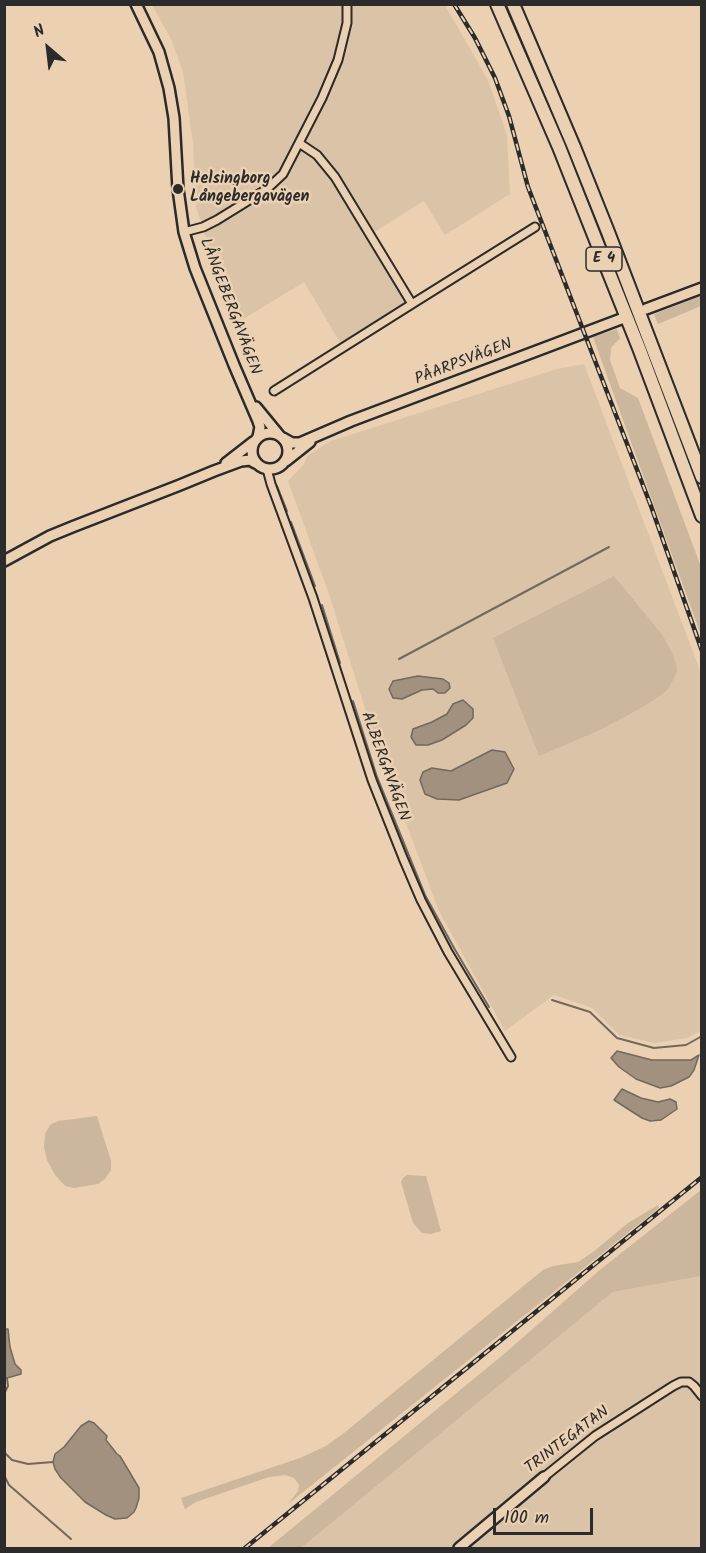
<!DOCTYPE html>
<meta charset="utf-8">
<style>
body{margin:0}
#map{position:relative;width:706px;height:1553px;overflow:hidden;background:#ebd1b2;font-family:Kalam,sans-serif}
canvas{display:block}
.frame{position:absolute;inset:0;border:6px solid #2b2b2b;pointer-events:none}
.north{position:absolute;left:18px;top:18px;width:60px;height:60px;-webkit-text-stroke:4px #ebd1b2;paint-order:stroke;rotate:332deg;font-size:16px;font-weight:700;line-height:24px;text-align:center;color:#2b2b2b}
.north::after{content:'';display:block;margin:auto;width:21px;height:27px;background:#2b2b2b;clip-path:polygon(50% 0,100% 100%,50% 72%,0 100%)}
.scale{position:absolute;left:493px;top:1508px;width:100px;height:27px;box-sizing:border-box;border:3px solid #2b2b2b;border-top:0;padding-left:8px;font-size:18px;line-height:21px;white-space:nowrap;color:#2b2b2b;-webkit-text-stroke:4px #ebd1b2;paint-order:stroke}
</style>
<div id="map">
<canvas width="706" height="1553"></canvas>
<div class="frame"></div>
<div class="north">N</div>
<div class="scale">100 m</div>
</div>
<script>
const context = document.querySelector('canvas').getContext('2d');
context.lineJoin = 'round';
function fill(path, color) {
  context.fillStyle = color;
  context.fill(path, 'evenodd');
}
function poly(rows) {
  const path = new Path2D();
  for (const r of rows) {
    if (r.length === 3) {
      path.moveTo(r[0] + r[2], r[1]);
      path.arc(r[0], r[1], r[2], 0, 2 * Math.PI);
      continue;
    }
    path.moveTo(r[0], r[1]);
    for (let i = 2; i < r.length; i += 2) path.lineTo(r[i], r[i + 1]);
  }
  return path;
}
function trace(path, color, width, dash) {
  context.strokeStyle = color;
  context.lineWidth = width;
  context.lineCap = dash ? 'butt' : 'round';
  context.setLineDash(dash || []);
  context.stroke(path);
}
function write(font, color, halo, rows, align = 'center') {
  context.font = font + ' Kalam,sans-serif';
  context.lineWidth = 5;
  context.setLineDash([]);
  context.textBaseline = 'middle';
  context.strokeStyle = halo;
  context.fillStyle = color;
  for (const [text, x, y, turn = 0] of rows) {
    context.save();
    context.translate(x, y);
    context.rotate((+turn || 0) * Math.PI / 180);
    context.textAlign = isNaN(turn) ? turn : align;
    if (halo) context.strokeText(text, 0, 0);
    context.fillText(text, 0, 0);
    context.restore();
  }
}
fill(poly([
 [152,5,445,5,488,80,507,135,510,194,445,235,424,201,374,232,414,297,341,344,304,282,235,324,196,207,193,143,183,72,171,39],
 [584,364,701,673,701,1031,687,1038,654,1043,619,1035,592,1008,554,995,505,1031,439,911,385,767,361,696,329,594,288,481,304,464,308,455,331,441,557,369],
 [663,636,676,663,636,711,598,731,539,755],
 [701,1276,701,1548,301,1548,613,1292]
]), '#dbc3a7');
fill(poly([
 [701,296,701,306,658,324,654,314],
 [617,329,620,338,611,348,610,360,620,388,638,398,701,567,701,635,593,337],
 [614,576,663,636,671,651,676,663,677,671,673,680,668,689,660,696,636,711,598,731,539,756,493,638],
 [97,1116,111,1161,111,1170,105,1179,98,1184,74,1188,65,1186,55,1175,47,1160,44,1147,45,1134,50,1125,58,1121],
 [407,1175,426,1176,441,1231,431,1234,422,1233,413,1223,401,1182,403,1178],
 [701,1190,701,1276,613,1292,301,1548,268,1548,504,1354,601,1269],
 [658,1205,659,1208,288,1504,298,1491,299,1485,294,1478,285,1475,269,1477,196,1502,185,1509,181,1498,300,1458,326,1446,344,1433,543,1270,553,1266,578,1262,593,1252,628,1223]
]), '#ccb69c');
const water = poly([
 [418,676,443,679,449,683,450,688,445,693,438,693,433,689,422,690,402,699,393,698,389,689,393,681,418,676],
 [463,700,473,709,473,718,466,725,442,740,428,745,416,745,411,737,413,729,432,722,447,714,453,704,463,700],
 [492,750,505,752,514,769,507,783,459,800,437,799,425,794,420,780,423,772,432,768,451,771,492,750],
 [617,1051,652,1060,691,1060,699,1055,694,1070,689,1077,671,1086,660,1088,636,1079,619,1067,611,1058,617,1051],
 [622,1089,641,1098,658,1102,670,1099,676,1102,677,1109,661,1120,650,1121,642,1118,614,1100,622,1089],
 [5,1329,8,1329,10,1347,15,1364,21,1370,21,1374,7,1378,5,1378,5,1329],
 [89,1421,94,1423,107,1436,106,1440,117,1454,120,1456,139,1488,139,1498,136,1508,134,1512,127,1518,115,1519,106,1515,85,1502,61,1478,55,1469,53,1462,55,1454,64,1447,81,1426,89,1421]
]);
fill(water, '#a2917f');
trace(water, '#72685d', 1.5);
trace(poly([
 [277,486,287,511],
 [291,522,315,586],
 [322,605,340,663],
 [399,659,609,547],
 [353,701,377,777,425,895,454,948,489,1007],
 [552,1000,590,1012,617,1038,654,1048,686,1045,702,1036],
 [4,1394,8,1386,7,1378],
 [4,1452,12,1460,28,1464,53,1462],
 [4,1475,9,1485,71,1539]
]), '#72685d', 2);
const street = poly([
 [299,143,317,155,335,177,412,304,535,227],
 [184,232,203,227,217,220,267,189,283,174,322,98,338,60,347,23,347,4],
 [274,391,412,304],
 [267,469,271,484,313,598,372,780,403,858,421,900,448,952,511,1057],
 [544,1477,595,1436,673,1386,681,1382,689,1382,694,1386,702,1396]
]);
const secondary = poly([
 [136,4,159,52,169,88,174,118,178,189,184,232,195,268,234,365,258,421,260,427,258,437],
 [646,309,702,288],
 [256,407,279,435],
 [270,451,18],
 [283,438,292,443,300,443,351,421,621,319],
 [286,461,310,442],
 [226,463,253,442],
 [4,561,50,536,72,527,180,485,214,471,241,461,250,460,255,463],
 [459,1548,544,1477]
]);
const highway = poly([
 [497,4,559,147,599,248,639,348,702,516],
 [513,4,574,147,608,232,702,477]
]);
trace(street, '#2b2b2b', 11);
trace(secondary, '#2b2b2b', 14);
trace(highway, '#2b2b2b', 16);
trace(street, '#ebd1b2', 7);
trace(secondary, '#ebd1b2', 9);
trace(highway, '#ebd1b2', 12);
const rail = poly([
 [454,4,475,38,495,78,509,116,528,187,651,506,702,651],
 [245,1548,702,1177]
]);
trace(rail, '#2b2b2b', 4.5);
trace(rail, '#ebd1b2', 2, [7]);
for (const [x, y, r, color] of [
 [178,189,6,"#2b2b2b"]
]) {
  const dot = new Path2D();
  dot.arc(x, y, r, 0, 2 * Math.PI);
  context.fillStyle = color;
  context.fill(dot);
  trace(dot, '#ebd1b2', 2);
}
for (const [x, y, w] of [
 [604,259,36]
]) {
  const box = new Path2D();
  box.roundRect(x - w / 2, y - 12, w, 24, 4.5);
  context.fillStyle = '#ebd1b2';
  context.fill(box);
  trace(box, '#2b2b2b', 1.5);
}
write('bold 15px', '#2b2b2b', null, [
 ["E 4",604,259]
]);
write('bold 16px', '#2b2b2b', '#ebd1b2', [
 ["Helsingborg",190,180],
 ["Långebergavägen",190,198]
], 'left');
write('16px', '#2b2b2b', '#ebd1b2', [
 ["LÅNGEBERGAVÄGEN",229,307,69],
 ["PÅARPSVÄGEN",464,363,-21],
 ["ALBERGAVÄGEN",384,767,70],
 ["TRINTEGATAN",568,1441,-37]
]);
</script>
